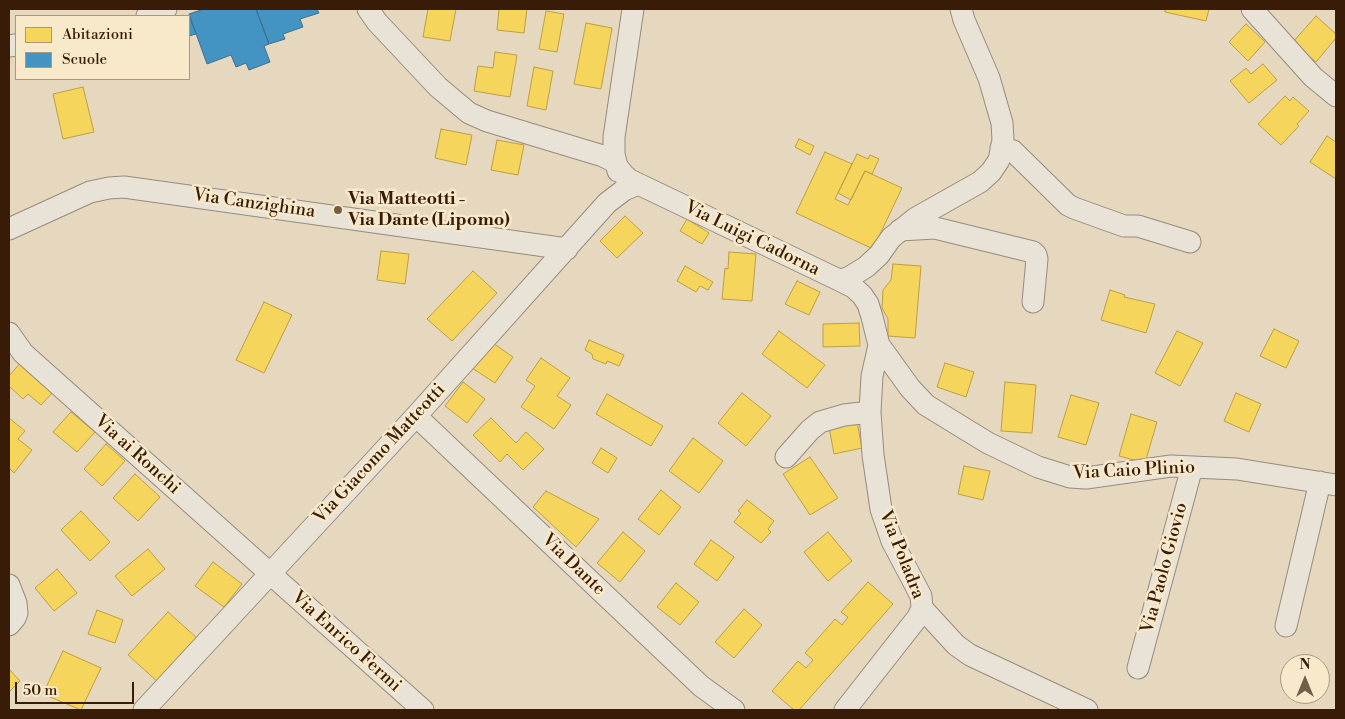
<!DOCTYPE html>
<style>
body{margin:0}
#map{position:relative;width:1345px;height:719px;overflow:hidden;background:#e6d8bf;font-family:"Libre Bodoni",serif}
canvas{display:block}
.frame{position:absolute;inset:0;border:10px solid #381c07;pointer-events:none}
.legend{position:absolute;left:15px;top:15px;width:175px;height:65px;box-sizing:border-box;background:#f9e9cb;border:1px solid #ac977d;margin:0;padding:6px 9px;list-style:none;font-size:15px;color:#381c07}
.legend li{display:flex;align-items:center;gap:10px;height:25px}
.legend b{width:25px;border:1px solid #ac977d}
.north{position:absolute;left:1280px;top:654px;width:50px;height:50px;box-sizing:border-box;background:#f9e9cb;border:1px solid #ac977d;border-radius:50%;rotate:0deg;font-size:14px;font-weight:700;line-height:20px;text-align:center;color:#381c07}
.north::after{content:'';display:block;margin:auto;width:18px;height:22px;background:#755e47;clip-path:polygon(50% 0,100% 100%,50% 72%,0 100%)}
.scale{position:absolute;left:15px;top:682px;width:119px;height:22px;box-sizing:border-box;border:2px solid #381c07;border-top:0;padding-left:6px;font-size:15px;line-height:18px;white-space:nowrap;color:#381c07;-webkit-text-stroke:4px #f9e9cb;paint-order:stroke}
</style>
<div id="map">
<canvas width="1345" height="719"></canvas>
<div class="frame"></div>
<ul class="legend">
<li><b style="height:14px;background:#f6d55c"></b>Abitazioni</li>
<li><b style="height:14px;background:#4393c3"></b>Scuole</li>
</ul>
<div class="north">N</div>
<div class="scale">50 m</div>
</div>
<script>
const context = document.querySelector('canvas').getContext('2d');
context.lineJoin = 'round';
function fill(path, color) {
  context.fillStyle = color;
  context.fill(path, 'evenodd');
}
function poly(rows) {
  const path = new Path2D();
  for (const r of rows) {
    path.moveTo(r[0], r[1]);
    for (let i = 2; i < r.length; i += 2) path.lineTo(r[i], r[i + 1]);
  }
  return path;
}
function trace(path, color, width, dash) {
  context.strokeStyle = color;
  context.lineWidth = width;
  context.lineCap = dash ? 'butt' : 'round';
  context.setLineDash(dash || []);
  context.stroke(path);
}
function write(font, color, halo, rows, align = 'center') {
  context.font = font + ' "Libre Bodoni",serif';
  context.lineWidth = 5;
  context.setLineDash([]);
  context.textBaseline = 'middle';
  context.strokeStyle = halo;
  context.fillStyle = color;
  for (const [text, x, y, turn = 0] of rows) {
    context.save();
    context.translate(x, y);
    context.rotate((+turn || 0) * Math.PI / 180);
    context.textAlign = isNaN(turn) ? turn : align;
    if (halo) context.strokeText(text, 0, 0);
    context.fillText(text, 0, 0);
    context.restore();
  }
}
const homes = poly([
 [428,9,456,9,450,41,423,37,428,9],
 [499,9,527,9,524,33,497,30,499,9],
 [1165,9,1209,9,1206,21,1165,12,1165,9],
 [546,11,564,14,557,52,539,49,546,11],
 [1316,16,1336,34,1336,38,1316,62,1293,42,1316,16],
 [586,23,612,28,601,89,574,84,586,23],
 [1246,24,1265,42,1248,61,1229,42,1246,24],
 [495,52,517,55,510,97,474,91,478,66,493,68,495,52],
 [1263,64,1277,80,1249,103,1230,81,1246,68,1251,74,1263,64],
 [534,67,553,71,546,110,527,106,534,67],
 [83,87,94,132,63,139,53,94,83,87],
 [1285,96,1290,101,1293,97,1309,111,1297,124,1299,126,1281,145,1258,124,1285,96],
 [441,129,472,135,466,165,435,158,441,129],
 [1327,136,1336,142,1336,179,1310,162,1327,136],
 [799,139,814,146,810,155,795,147,799,139],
 [497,140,524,145,518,175,491,170,497,140],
 [825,152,852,164,835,199,848,205,865,171,902,188,873,249,796,213,825,152],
 [857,154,868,159,870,155,879,159,872,174,865,171,851,200,838,193,857,154],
 [625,216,643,233,617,258,600,241,625,216],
 [687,219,709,233,702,244,680,231,687,219],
 [381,251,409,254,405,284,377,280,381,251],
 [729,252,756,254,752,301,722,299,725,268,728,269,729,252],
 [893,264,921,266,915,338,888,336,888,319,882,308,883,290,891,280,893,264],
 [685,266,713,282,708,290,700,286,696,292,677,281,685,266],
 [473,271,497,293,452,341,427,319,473,271],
 [797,281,820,292,809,315,785,304,797,281],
 [1110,290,1125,295,1124,297,1155,304,1146,333,1101,320,1110,290],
 [264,302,292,315,264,373,236,360,264,302],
 [859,323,860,346,823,347,823,324,859,323],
 [1274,329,1299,341,1286,368,1260,356,1274,329],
 [779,331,825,365,807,388,762,354,779,331],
 [1177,331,1203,343,1180,386,1155,373,1177,331],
 [589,340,624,355,619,366,607,361,606,364,593,359,592,354,585,350,589,340],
 [490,341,513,357,495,383,472,368,490,341],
 [541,358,570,378,557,396,571,405,554,429,521,407,535,386,526,380,541,358],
 [22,361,54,391,41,405,28,394,23,399,9,386,9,376,22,361],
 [945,363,974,372,966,397,937,387,945,363],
 [463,382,485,399,467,423,445,406,463,382],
 [1005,382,1036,385,1032,433,1001,431,1005,382],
 [742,393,771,416,746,446,718,423,742,393],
 [1236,393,1261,404,1249,432,1224,421,1236,393],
 [607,394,663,426,651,446,596,414,607,394],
 [1071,395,1099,403,1086,445,1058,437,1071,395],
 [71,412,95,432,77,452,53,432,71,412],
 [1131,414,1157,422,1145,463,1119,456,1131,414],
 [9,418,25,431,18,439,32,450,14,473,9,468,9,418],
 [491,418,516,443,526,432,544,449,523,470,507,454,500,462,473,435,491,418],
 [857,422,862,448,834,454,829,427,857,422],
 [693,438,723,461,699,493,669,471,693,438],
 [106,444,125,461,102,486,84,469,106,444],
 [601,448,617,458,608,473,592,463,601,448],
 [810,457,838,498,810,515,783,474,810,457],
 [964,466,990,471,983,500,958,494,964,466],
 [135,474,160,497,138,521,113,498,135,474],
 [661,490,681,507,659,535,638,519,661,490],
 [546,491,599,519,576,547,533,507,546,491],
 [747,500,774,521,768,529,771,532,761,543,734,522,741,513,738,511,747,500],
 [81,511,110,542,90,561,61,530,81,511],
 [623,532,645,551,620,582,597,563,623,532],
 [828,532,852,561,828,581,804,552,828,532],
 [711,540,734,557,717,581,694,564,711,540],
 [148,549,165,569,132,596,115,576,148,549],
 [213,562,242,584,224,607,195,586,213,562],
 [57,569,77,593,54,611,35,588,57,569],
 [868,582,893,604,799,710,794,710,772,691,798,661,806,668,813,660,805,653,835,619,842,625,848,617,841,612,868,582],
 [676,583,699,602,680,625,657,607,676,583],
 [744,609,762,625,734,658,715,642,744,609],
 [97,610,123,620,115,643,88,634,97,610],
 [168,612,198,639,158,682,128,655,168,612],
 [63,651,101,668,81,710,43,694,63,651],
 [9,669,20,681,9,692,9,669]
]);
fill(homes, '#f6d55c');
trace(homes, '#bd9e42', 1);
const schools = poly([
 [204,9,256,9,269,44,264,46,270,62,249,70,246,63,236,67,231,55,207,64,189,14,204,9],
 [256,9,317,9,319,13,300,19,303,27,283,34,285,39,269,44,256,9],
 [189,18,190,18,196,34,189,36,189,18]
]);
fill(schools, '#4393c3');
trace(schools, '#406f8b', 1);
const minor = poly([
 [368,9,377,22,438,87,469,113,487,121,603,156,613,161,624,175,630,180,839,280,848,278,866,267,879,255,891,238,916,218,980,182,991,172,999,160,1003,140,1002,123,989,78,964,20,961,9],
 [1252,9,1313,77,1336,96],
 [147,16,166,9],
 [9,46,16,45],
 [1001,148,1013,151,1068,205,1074,208,1124,226,1138,226,1190,242],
 [618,171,614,154,614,137,633,9],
 [9,229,90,192,109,188,124,187,567,249],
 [900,230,935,228,1033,252,1036,255,1037,259,1033,302],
 [839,280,853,287,862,295,868,304,872,317,879,345,910,388,926,405,988,443,1038,467,1070,477,1086,478,1171,466,1237,469,1336,485],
 [9,333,23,353,423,710],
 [416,416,701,686,734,710],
 [786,457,810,430,820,422,844,415,870,412],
 [9,585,16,603,17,613,15,618,9,625],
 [922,608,956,645,970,655,1087,710],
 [1286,626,1320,482],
 [1138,668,1192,467],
 [144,710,416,416,607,203,624,190,638,184],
 [845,710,918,617,922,608,921,596,892,541,881,509,873,455,870,412,872,376,879,345]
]);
trace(minor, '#978b7b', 23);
trace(minor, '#e9e2d6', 21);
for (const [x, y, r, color] of [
 [338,210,5,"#755e47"]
]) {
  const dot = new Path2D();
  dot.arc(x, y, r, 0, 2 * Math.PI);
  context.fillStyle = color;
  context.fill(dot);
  trace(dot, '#f9e9cb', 2);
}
write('bold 18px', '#381c07', '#f9e9cb', [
 ["Via Matteotti -",348,200],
 ["Via Dante (Lipomo)",348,221]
], 'left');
write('18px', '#381c07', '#f9e9cb', [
 ["Via Canzighina",254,204,8],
 ["Via Luigi Cadorna",752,239,26],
 ["Via Giacomo Matteotti",380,454,-47],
 ["Via ai Ronchi",137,455,42],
 ["Via Caio Plinio",1134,471,-3],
 ["Via Poladra",901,555,68],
 ["Via Dante",573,565,44],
 ["Via Paolo Giovio",1165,568,-75],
 ["Via Enrico Fermi",346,642,42]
]);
</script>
